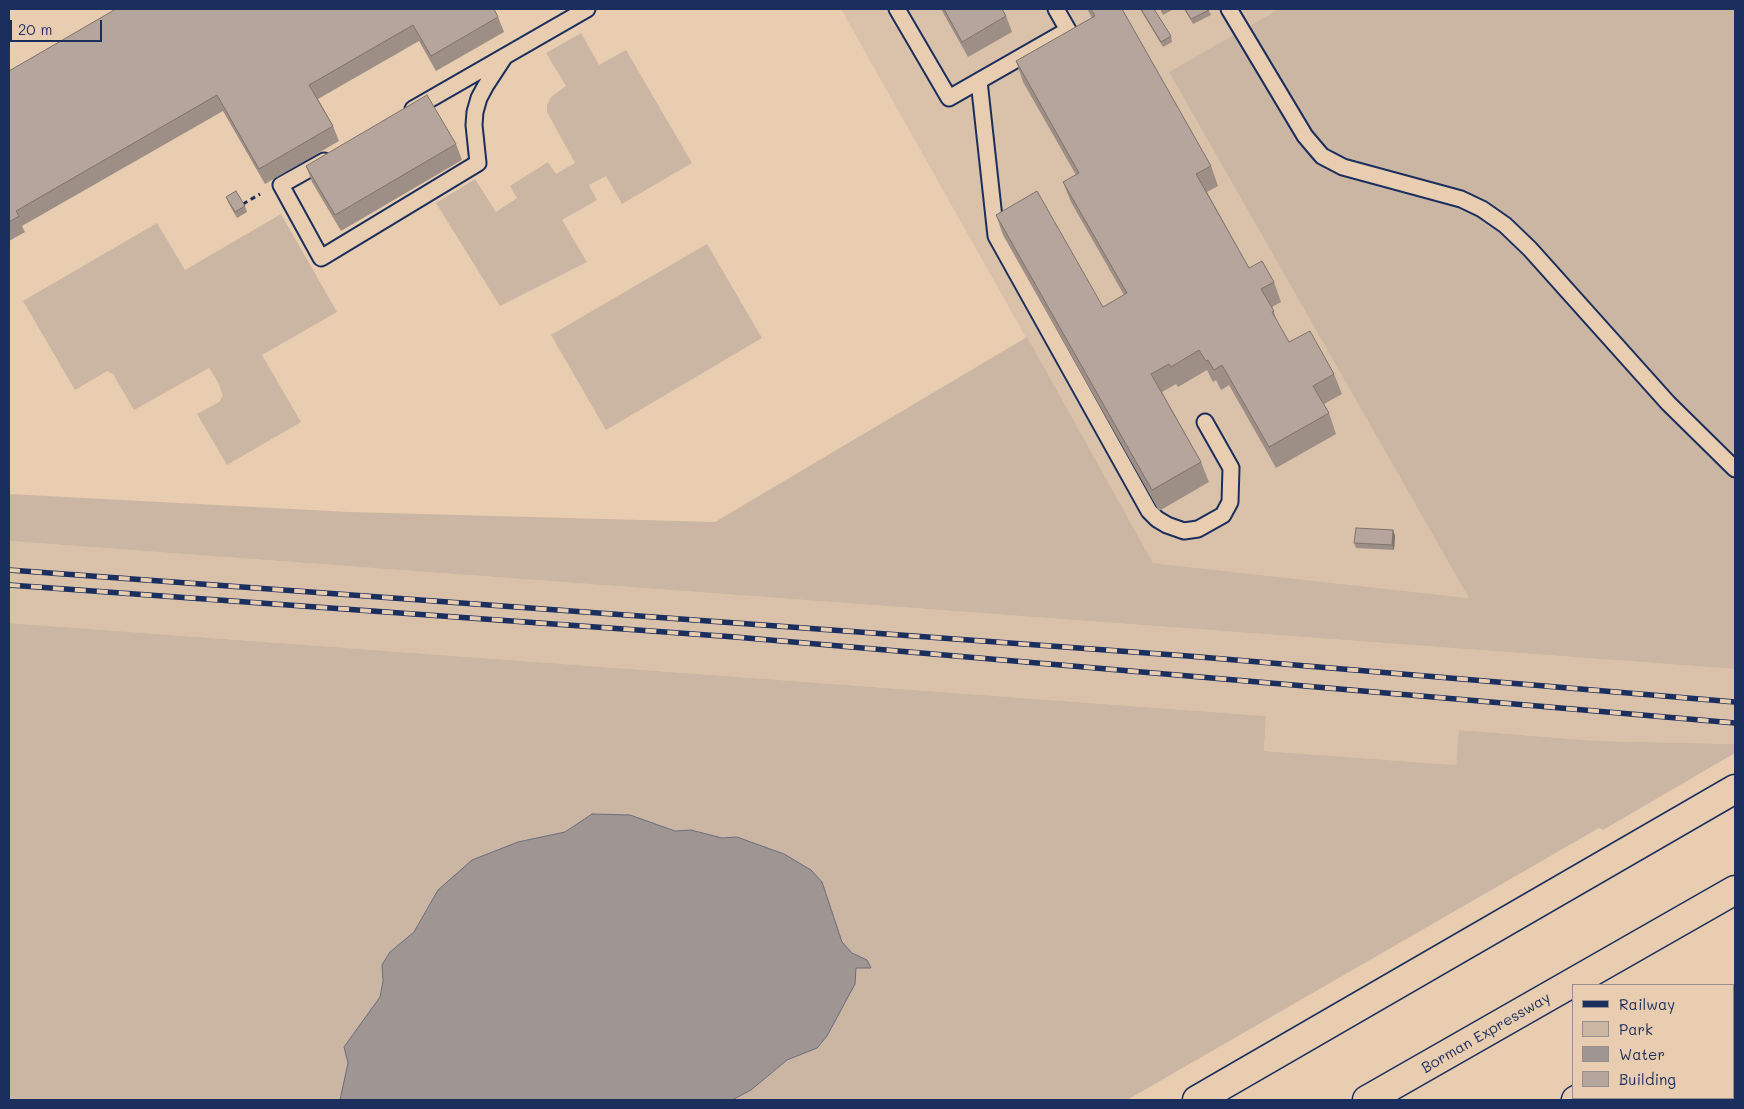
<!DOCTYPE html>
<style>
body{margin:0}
#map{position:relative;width:1744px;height:1109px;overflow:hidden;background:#e9cdb0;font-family:Mali,sans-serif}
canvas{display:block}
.frame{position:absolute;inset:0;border:10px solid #1b2f5e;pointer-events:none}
.legend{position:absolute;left:1572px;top:984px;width:162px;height:115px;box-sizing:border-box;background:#e9cdb0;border:1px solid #978e8f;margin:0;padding:6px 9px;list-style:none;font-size:15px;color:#1b2f5e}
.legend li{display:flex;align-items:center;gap:10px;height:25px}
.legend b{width:25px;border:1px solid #978e8f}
.scale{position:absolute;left:10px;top:20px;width:92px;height:22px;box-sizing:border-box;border:2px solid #1b2f5e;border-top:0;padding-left:6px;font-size:15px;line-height:18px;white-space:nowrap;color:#1b2f5e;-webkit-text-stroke:4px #e9cdb0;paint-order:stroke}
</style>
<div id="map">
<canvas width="1744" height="1109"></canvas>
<div class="frame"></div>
<ul class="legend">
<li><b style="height:6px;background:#1b2f5e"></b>Railway</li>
<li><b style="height:14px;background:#cbb6a4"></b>Park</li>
<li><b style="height:14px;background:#9f9592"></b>Water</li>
<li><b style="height:14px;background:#b6a59c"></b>Building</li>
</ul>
<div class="scale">20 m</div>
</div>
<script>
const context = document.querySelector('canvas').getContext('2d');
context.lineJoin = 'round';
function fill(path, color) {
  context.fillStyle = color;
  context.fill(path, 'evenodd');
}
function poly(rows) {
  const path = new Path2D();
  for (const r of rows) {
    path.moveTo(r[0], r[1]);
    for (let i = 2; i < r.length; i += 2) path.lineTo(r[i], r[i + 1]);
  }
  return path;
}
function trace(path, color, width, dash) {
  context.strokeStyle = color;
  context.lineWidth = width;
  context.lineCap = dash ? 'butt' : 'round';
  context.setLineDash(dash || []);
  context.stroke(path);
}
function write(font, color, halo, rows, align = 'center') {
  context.font = font + ' Mali,sans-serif';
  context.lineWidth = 4;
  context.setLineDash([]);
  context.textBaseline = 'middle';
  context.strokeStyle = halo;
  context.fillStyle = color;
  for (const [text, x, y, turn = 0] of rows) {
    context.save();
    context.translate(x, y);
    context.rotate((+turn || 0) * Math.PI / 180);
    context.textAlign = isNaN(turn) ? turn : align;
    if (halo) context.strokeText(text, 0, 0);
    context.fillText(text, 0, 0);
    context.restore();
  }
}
fill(poly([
 [841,9,1279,9,1170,72,1470,598,1153,563],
 [9,541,1735,669,1735,744,1598,741,1460,730,1456,765,1264,751,1266,716,9,623]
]), '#dac1aa');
fill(poly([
 [1279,9,1735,9,1735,669,9,541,9,494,349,512,715,522,1027,337,1153,563,1469,598,1169,72],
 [581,33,599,65,626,50,692,163,622,204,606,176,589,185,597,200,562,220,587,262,500,306,436,203,475,179,496,212,517,198,510,186,548,162,556,174,575,163,547,112,547,105,551,97,566,86,546,53],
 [281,214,337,312,262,355,301,422,227,465,197,414,219,402,223,396,218,382,209,368,134,410,113,374,107,371,75,390,23,301,157,223,185,270],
 [707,244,762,338,606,430,551,335],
 [9,623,1266,716,1264,751,1456,765,1459,730,1598,741,1735,744,1735,753,1603,830,1599,828,1127,1100,732,1100,751,1090,787,1060,817,1048,856,968,870,968,867,960,852,953,842,942,822,882,811,870,784,854,738,837,722,838,691,830,675,831,630,815,592,814,565,832,518,842,438,890,414,932,390,952,382,965,383,980,380,997,344,1047,348,1063,340,1100,9,1100]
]), '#cbb6a4');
const water = poly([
 [592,814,630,815,675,831,691,830,722,838,737,837,784,854,811,870,822,882,842,942,852,953,867,960,871,968,856,968,855,984,827,1036,817,1048,787,1060,751,1090,732,1100,340,1100,348,1063,344,1047,380,997,383,981,382,965,390,952,414,932,438,890,472,860,518,842,565,832,592,814]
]);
fill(water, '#9f9592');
trace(water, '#6a6c7d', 1);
const lane = poly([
 [897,9,949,98,1068,30,1056,9],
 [1229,9,1305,136,1322,156,1343,167,1461,199,1482,209,1505,225,1530,249,1668,403,1735,469],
 [979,81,996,236,1149,511,1157,519,1167,525,1184,531,1198,529,1223,515,1230,502,1231,468,1205,422],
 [413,109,587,9],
 [324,161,281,185,321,258,478,163,474,125,475,112,479,98,486,85,505,56]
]);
const highway = poly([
 [1733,1011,1735,1009],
 [1197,1100,1735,789],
 [1367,1100,1735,890],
 [1576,1100,1580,1098]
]);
trace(lane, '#1b2f5e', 19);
trace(highway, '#1b2f5e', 31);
trace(poly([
 [243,204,260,194]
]), '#1b2f5e', 3, [5, 4]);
trace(lane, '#e9cdb0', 15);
trace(highway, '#e9cdb0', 28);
const rail = poly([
 [9,570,1188,656,1735,702],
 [9,585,735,637,1735,723]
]);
trace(rail, '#1b2f5e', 5.5);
trace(rail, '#e9cdb0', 4, [11]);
fill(poly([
 [116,9,498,17,504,32,436,71,419,41,318,99,333,126,339,141,265,184,223,111,22,226,25,232,9,241,9,71],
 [941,9,1002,9,1006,16,1012,32,968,57],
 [1087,9,1122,9,1211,166,1218,186,1207,192,1249,268,1274,282,1281,302,1272,307,1277,321,1289,342,1334,374,1342,394,1324,404,1329,413,1336,434,1276,468,1229,385,1221,390,1216,380,1213,382,1207,370,1178,387,1176,384,1162,392,1201,462,1209,482,1159,511,1003,235,996,215,1103,307,1124,295,1071,202,1063,182,1076,175,1023,82,1016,61,1092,18],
 [1140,9,1154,9,1171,36,1172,42,1163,47],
 [1160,9,1174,9,1163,15],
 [1184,9,1208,9,1211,15,1193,24],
 [456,144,462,160,341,231,312,182,306,166],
 [226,197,245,206,247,212,237,218,228,202],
 [1393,530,1395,536,1394,550,1356,548,1354,543]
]), '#9d8e86');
fill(poly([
 [1393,530,1395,536,1394,550,1392,545]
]), '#7f746d');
const building = poly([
 [116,9,494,9,498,17,431,56,413,25,309,85,333,126,259,169,217,95,16,211,19,216,9,222,9,71,116,9],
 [944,9,1002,9,1006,16,962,42,944,9],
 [1091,9,1122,9,1211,166,1196,174,1249,268,1262,261,1274,282,1261,289,1274,311,1272,312,1289,342,1310,331,1334,374,1313,386,1329,413,1269,447,1222,365,1214,370,1208,360,1206,361,1199,350,1171,367,1169,364,1151,374,1201,462,1152,490,996,215,1037,191,1103,307,1127,293,1063,182,1079,173,1016,61,1095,16,1091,9],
 [1141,9,1154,9,1171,36,1161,42,1141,9],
 [1185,9,1208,9,1209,10,1191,19,1185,9],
 [427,95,456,144,335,215,306,166,427,95],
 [236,191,245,206,235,212,226,197,236,191],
 [1356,528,1393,530,1392,545,1354,543,1356,528]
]);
fill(building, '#b6a59c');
trace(building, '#7f746d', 1);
write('15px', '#1b2f5e', '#e9cdb0', [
 ["Borman Expressway",1486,1033,-30]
]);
</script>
